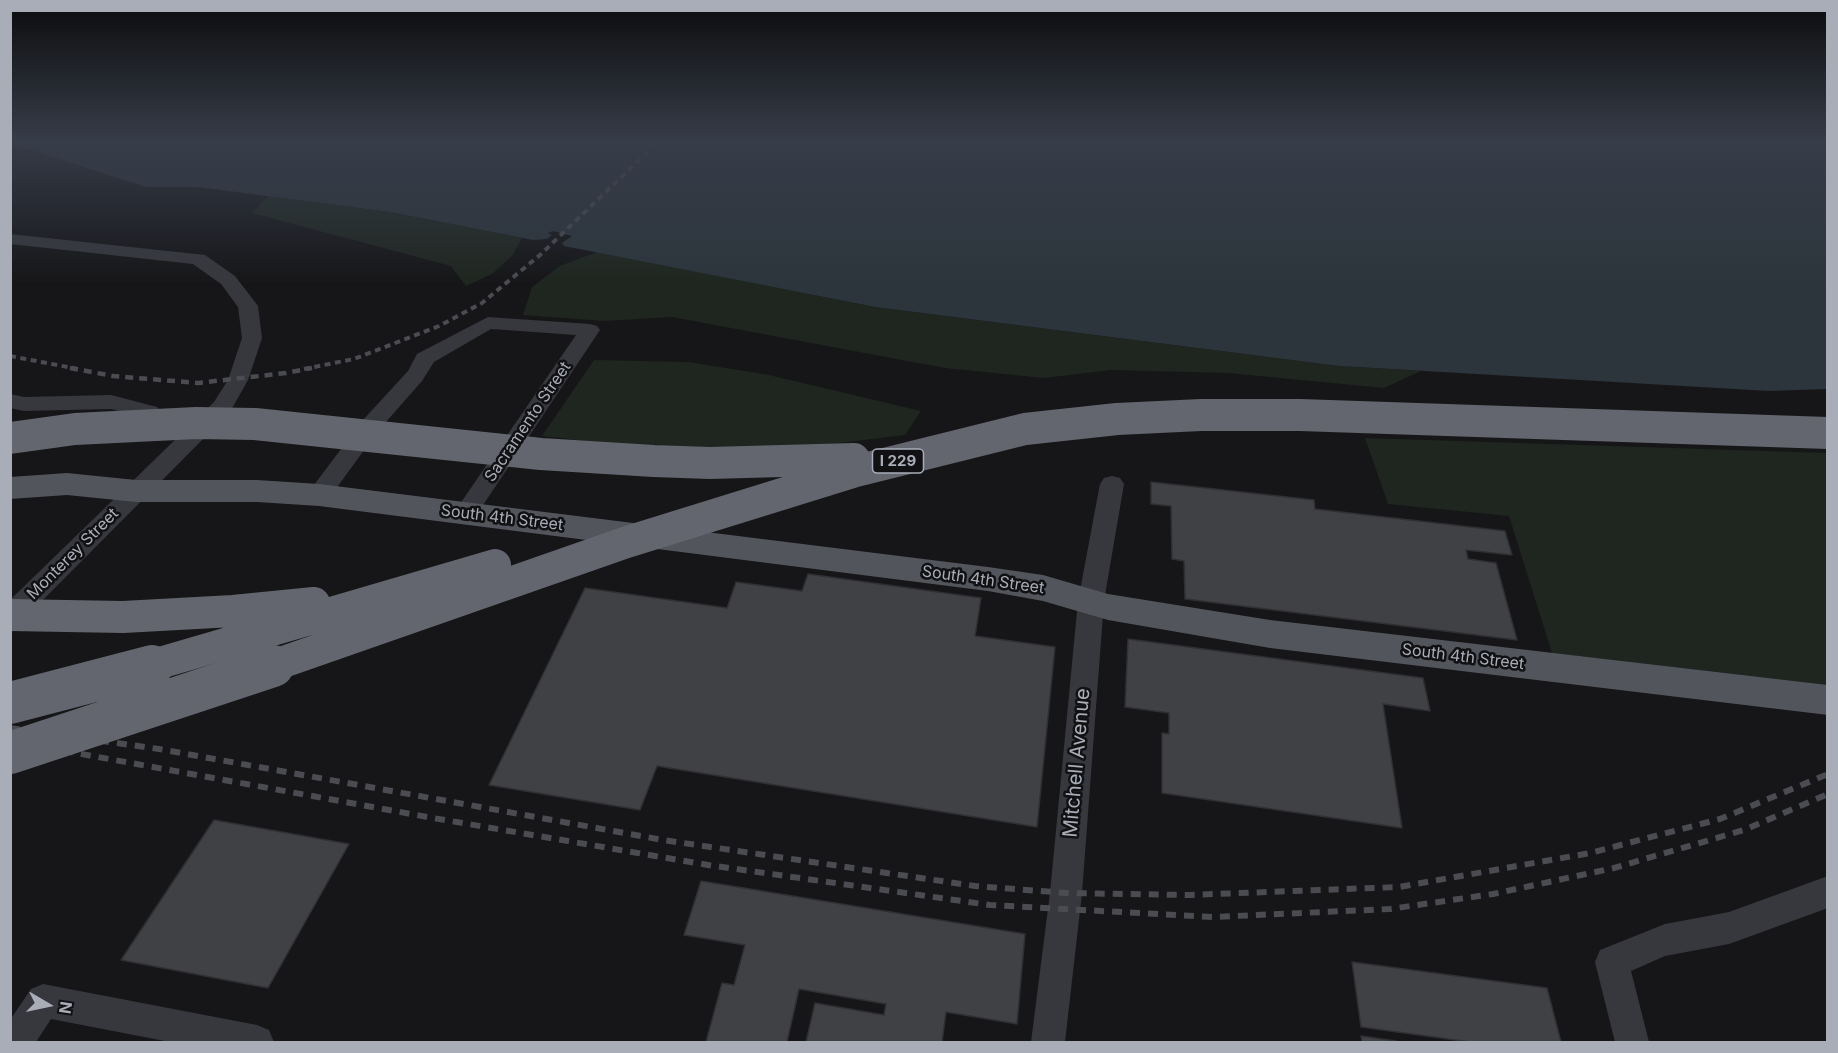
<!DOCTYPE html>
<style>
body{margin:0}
#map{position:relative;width:1838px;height:1053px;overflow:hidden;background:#161618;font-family:Inter,sans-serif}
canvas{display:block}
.frame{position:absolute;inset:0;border:12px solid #a8adb8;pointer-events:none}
.north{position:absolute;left:18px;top:975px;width:60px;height:60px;-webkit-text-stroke:4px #111113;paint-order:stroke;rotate:99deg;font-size:16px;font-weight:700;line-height:24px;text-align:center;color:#a8adb8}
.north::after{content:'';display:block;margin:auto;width:21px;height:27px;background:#a8adb8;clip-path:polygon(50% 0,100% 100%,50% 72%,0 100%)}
</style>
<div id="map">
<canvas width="1838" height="1053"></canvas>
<div class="frame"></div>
<div class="north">N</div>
</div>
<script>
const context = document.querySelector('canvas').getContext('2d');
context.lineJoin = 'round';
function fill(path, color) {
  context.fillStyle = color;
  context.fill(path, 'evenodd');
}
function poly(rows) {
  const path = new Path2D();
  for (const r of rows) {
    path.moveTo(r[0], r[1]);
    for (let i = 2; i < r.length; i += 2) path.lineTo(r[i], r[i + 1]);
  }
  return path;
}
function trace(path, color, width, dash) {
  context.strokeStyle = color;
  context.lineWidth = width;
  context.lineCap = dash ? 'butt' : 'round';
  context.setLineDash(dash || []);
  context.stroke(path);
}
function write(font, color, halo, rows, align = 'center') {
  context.font = font + ' Inter,sans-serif';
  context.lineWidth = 5;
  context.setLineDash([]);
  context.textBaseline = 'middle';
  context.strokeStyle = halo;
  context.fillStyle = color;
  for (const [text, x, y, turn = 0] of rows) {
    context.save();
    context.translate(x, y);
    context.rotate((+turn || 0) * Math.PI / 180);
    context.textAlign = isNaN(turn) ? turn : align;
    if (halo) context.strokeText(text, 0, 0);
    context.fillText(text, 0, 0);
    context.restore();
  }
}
fill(poly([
 [268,196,390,212,522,238,512,256,492,274,466,286,451,266,252,213],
 [597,252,875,307,1339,366,1421,371,1384,388,1228,373,1111,370,1044,378,945,368,672,317,604,321,523,315,532,287,560,266],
 [594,360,689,362,769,375,921,411,905,435,773,451,587,441,542,436],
 [1365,438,1827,453,1827,685,1552,653,1509,516,1388,504]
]), '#1e261f');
fill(poly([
 [11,139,1827,139,1827,389,1769,391,1339,366,875,307,564,246,562,243,572,236,553,231,548,233,552,235,547,239,533,240,390,212,198,187,146,187,11,144]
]), '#2c353c');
const building = poly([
 [1151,482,1314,500,1315,509,1505,531,1512,555,1466,550,1468,559,1496,563,1517,640,1185,599,1184,561,1172,559,1171,506,1151,504,1151,482],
 [808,574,981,598,975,636,1055,647,1037,827,657,766,640,810,489,785,585,588,727,608,736,582,802,591,808,574],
 [1128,639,1423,678,1430,711,1383,704,1402,828,1162,793,1162,733,1169,734,1169,713,1125,707,1128,639],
 [214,820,349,844,268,988,121,960,214,820],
 [701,881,1025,934,1017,1024,946,1012,942,1042,806,1042,815,1003,884,1015,886,1004,799,989,787,1042,706,1042,722,983,734,985,745,945,684,935,701,881],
 [1352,962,1547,988,1561,1042,1470,1042,1361,1027,1352,962],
 [1361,1036,1396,1041,1397,1042,1362,1042,1361,1036]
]);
fill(building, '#404145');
trace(building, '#303034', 1.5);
fill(poly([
 [10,234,205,255,235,276,255,302,258,306,262,338,248,380,230,412,19,624,10,627,10,600,214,402,228,380,242,338,238,307,221,284,193,264,10,244,10,234],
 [488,317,590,324,597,326,600,330,473,520,465,523,457,520,453,514,576,335,491,329,434,362,422,381,378,431,327,501,319,504,311,501,307,495,311,489,362,421,408,371,417,354,488,317],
 [10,394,24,397,111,395,157,407,177,427,174,432,166,435,158,432,142,417,111,409,24,411,10,408,10,394],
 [1112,476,1120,478,1124,484,1104,601,1082,893,1065,1042,1031,1042,1050,893,1078,601,1100,484,1104,478,1112,476],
 [1828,876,1828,908,1729,944,1665,956,1631,971,1649,1042,1615,1042,1595,962,1600,950,1665,924,1729,912,1828,876],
 [43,984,257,1025,269,1030,274,1042,170,1042,51,1019,36,1042,10,1042,10,1020,31,989,43,984]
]), '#37383d');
fill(poly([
 [67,473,136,480,257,480,319,484,988,567,1043,575,1108,594,1270,620,1828,685,1828,715,1270,648,1108,620,1043,601,988,591,319,506,257,502,136,502,67,495,10,499,10,477,67,473]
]), '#53555c');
trace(poly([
 [10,356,78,369],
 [304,369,354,359,439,326,482,303,540,255,661,139]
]), '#4a4c52', 4, [6, 4.5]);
trace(poly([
 [70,368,113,376,198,383,286,373,312,368]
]), '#4a4c52', 4.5, [8, 6]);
trace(poly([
 [10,728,159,749,663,840,975,886,1066,893,1189,895,1399,887,1590,853,1720,819,1828,774],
 [10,741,433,818,708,865,990,905,1213,917,1390,909,1493,894,1614,868,1744,830,1828,794]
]), '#4a4c52', 6, [10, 8]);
trace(poly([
 [10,438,75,429,196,423,255,424,541,454,654,461,710,463,854,459],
 [10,615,123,617,233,611,314,603],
 [146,667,495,565],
 [269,667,627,542,856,471,1025,429,1117,419,1201,415,1300,415,1828,433]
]), '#63666e', 32);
trace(poly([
 [10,703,152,666],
 [10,753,273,666]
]), '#63666e', 42);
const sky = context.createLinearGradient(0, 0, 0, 286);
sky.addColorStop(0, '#0c0c0d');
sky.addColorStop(0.49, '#363c48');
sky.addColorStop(1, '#363c4800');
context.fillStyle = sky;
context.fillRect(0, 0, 1838, 286);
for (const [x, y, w] of [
 [898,461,51]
]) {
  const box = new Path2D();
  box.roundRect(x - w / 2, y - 12, w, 24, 4.5);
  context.fillStyle = '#111113';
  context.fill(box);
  trace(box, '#a8adb8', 1.5);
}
write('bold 15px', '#a8adb8', null, [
 ["I 229",898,461]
]);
write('16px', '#a8adb8', '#111113', [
 ["Sacramento Street",528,422,-56],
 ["South 4th Street",502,518,7],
 ["Monterey Street",73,554,-45],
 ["South 4th Street",983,580,8],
 ["South 4th Street",1463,657,7]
]);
write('20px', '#a8adb8', '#111113', [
 ["Mitchell Avenue",1077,763,-85]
]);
</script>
